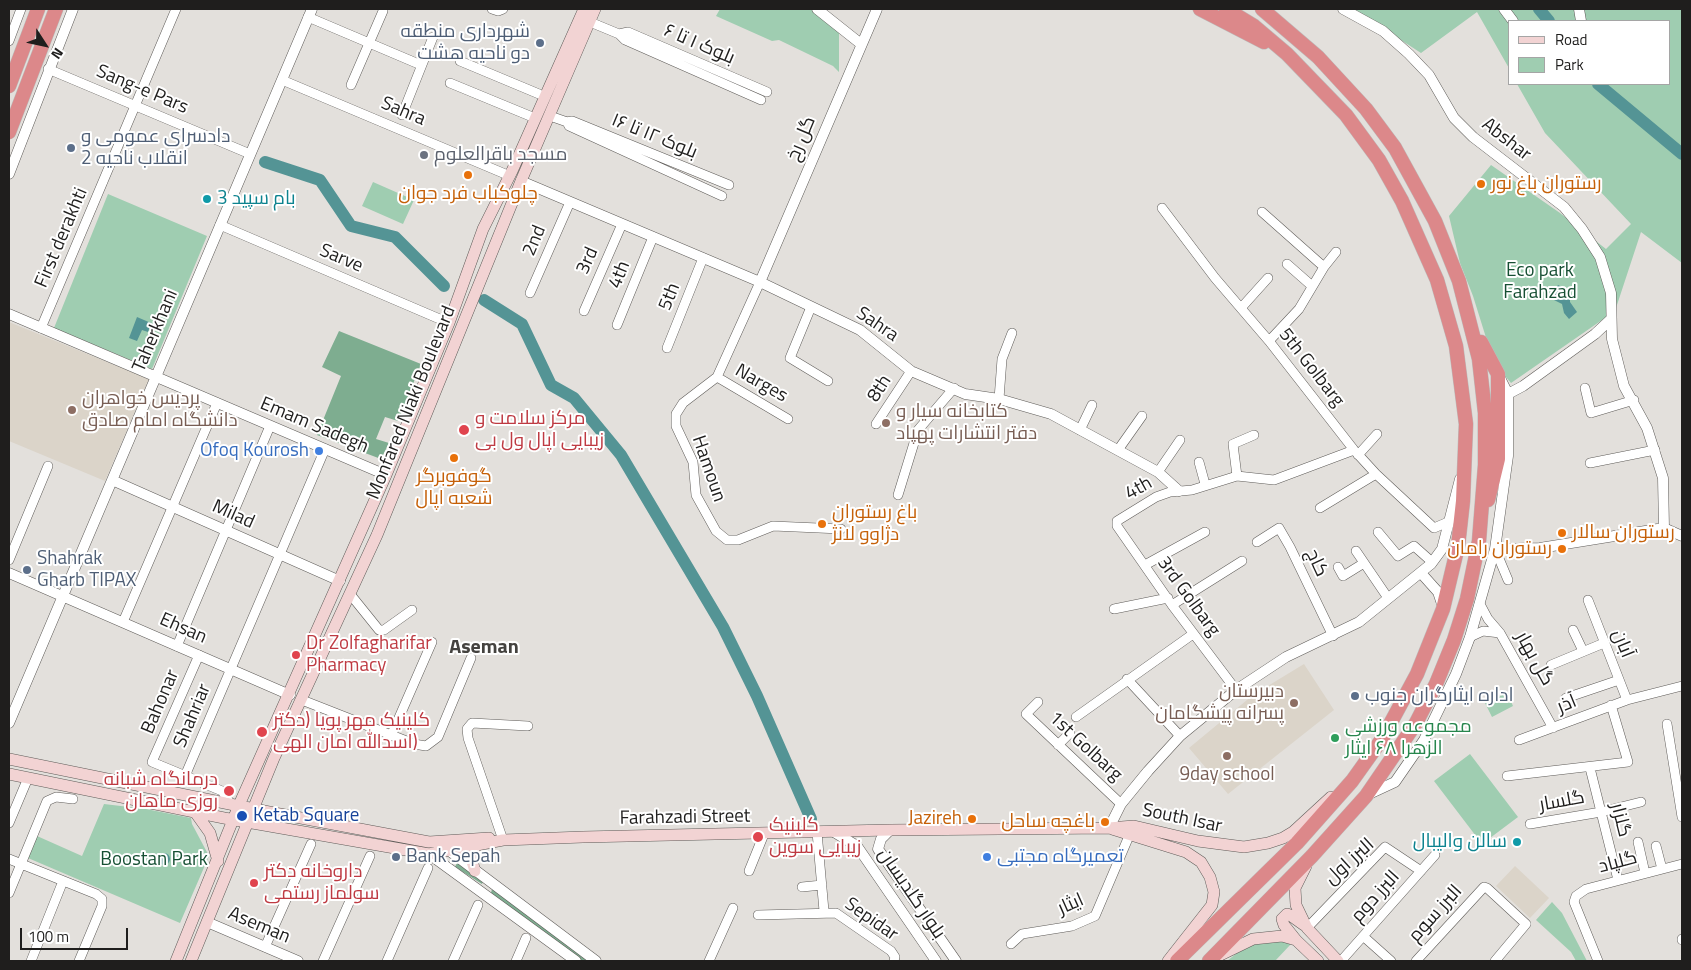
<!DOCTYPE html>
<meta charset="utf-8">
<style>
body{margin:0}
#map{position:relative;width:1691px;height:970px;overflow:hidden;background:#e3e0dc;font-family:"Titillium Web",sans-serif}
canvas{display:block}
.frame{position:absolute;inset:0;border:10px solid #1f1e1d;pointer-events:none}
.legend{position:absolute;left:1508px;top:20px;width:162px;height:65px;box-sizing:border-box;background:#fff;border:1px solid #a5a5a5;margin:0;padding:6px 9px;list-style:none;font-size:15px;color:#1f1e1d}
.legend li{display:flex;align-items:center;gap:10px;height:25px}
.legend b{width:25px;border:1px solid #a5a5a5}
.north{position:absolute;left:20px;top:20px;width:50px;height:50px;-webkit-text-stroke:4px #fff;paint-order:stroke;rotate:125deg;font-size:14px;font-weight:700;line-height:20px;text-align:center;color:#1f1e1d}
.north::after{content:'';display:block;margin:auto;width:18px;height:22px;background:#1f1e1d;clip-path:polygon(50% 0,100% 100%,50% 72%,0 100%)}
.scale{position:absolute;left:20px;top:928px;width:108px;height:22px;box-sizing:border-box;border:2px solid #1f1e1d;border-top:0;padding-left:6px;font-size:15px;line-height:18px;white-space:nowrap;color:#1f1e1d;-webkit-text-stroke:4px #fff;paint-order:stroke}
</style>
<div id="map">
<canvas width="1691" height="970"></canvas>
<div class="frame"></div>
<ul class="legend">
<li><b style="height:6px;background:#f2d3d3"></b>Road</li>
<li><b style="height:14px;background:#9fcdb1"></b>Park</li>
</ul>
<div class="north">N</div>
<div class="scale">100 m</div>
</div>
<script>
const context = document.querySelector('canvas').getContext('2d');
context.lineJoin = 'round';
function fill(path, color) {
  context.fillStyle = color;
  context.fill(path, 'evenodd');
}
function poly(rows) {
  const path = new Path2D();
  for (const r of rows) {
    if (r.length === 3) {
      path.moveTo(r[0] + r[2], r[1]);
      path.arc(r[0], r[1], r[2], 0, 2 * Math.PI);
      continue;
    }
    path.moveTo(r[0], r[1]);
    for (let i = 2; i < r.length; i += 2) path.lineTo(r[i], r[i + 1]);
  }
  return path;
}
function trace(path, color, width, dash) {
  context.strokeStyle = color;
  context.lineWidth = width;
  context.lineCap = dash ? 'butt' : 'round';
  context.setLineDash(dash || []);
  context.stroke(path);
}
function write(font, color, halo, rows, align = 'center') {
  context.font = font + ' "Titillium Web",Cairo,sans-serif';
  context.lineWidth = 4;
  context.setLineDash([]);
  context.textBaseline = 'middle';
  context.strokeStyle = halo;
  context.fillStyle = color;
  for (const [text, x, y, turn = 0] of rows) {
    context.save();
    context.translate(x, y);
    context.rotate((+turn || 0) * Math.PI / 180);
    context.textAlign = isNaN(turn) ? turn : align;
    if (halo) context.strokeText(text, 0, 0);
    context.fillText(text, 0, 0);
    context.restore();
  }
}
fill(poly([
 [9,322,149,379,105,481,9,441],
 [1304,664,1334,710,1228,794,1189,748,1253,695],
 [1515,866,1549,898,1530,918,1496,886]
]), '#dbd4c9');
fill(poly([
 [720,9,811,9,839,32,839,72,833,66,779,40,772,41,716,16],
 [1353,9,1682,9,1682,263,1641,232,1615,311,1511,383,1495,364,1488,344,1473,296,1460,263,1449,216,1491,165,1560,213,1606,249,1631,224,1545,133,1517,84,1670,84,1670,21,1510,21,1510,70,1477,12,1421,53],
 [373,182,414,200,403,224,362,206],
 [108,194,207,236,152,369,54,328],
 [1507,693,1513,706,1492,717,1485,703],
 [1470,754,1518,817,1482,844,1434,781],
 [104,804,146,809,191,818,192,824,209,856,180,923,28,858,37,836,82,856],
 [1552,902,1562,913,1587,961,1576,961,1571,952,1536,920],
 [1273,938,1291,944,1275,961,1227,961,1247,945]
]), '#9fcdb1');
fill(poly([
 [339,331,421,364,398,421,385,417,376,439,389,443,381,459,317,435,341,376,322,367],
 [457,863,483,881,482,884,455,867],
 [492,889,494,890,590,961,582,961,491,893]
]), '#7ead90');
fill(poly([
 [1558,285,1570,291,1570,302,1577,312,1569,319,1564,313,1562,304,1550,298],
 [137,317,151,323,148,332,142,330,137,341,129,338],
 [164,859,6]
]), '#549495');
trace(poly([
 [1539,9,1549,21],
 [1598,84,1682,154],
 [265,162,320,180,351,226,395,237,444,286],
 [484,300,522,324,551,385,574,398,621,455,723,627,757,696,811,819]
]), '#549495', 12);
const minor = poly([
 [492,9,498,11,503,9],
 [308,17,421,65],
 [590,22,619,34,625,40,761,100],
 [619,34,628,32,767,92],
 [9,41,21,9],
 [460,61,539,94],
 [48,69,250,154],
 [282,80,510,176],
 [450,83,530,116],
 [351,85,383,11],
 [402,115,433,37],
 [550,116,567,122,572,121,729,185],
 [567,122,569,126,722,196],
 [1162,208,1215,278,1269,341,1354,450,1376,474,1434,528,1448,522],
 [1262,212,1324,267],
 [220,225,449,323],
 [1287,264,1312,286],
 [760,282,717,377,683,403,676,414,676,426,693,462,696,495,716,531,727,540,738,540,773,526,841,529],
 [530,293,570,202],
 [811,307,790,358,828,381],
 [1241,308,1268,278],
 [584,311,622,224],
 [617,325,653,237],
 [41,328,176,9],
 [1269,341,1299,309,1324,267,1336,252],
 [667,348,703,258],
 [717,377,788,419],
 [1585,388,1591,413,1634,400],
 [999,399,1002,359,1012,333],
 [876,424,911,371],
 [1080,430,1092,405],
 [1118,450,1142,416],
 [1358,455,1377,434],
 [1199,462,1205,484],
 [1590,463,1655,450],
 [1158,472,1180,440],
 [1237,476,1233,444,1254,435],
 [898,495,918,430,954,388],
 [1320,508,1376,474],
 [1378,532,1398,556,1414,546,1432,562],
 [1257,542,1279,528,1290,547,1333,636],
 [1495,549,1508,580],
 [1356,551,1388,598],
 [9,560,48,466],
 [1145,565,1205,532],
 [1338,567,1343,576,1364,563],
 [350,594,379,630,384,630,412,610],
 [1588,600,1627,700],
 [1480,604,1488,619,1500,633,1553,728],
 [1172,605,1242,561],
 [1114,609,1168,598],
 [123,622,217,403],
 [1573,630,1583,651],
 [1470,637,1483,631,1500,633],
 [177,646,270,426],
 [199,655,152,762,222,791,230,803],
 [1551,665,1604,643],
 [1127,679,1180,736],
 [1236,690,1172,605,1117,526,1117,521,1156,497,1170,492,1192,490,1237,476,1274,480,1354,450],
 [1566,698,1619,680],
 [302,700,414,744,426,746,438,737,471,658],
 [1038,702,1026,714,1121,804],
 [1076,717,1193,634],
 [1667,724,1682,817],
 [391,736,432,642],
 [1519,740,1627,700,1682,686],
 [1058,745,1070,733],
 [1590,768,1618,880],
 [185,776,325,449],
 [1507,776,1628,762,1611,705],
 [9,823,28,778],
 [1530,824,1601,812,1641,802],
 [817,832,824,911],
 [503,840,468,738,467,729,472,723,528,726],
 [1638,842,1645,873],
 [1656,846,1662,869],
 [9,859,96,894,102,899,102,906,79,961],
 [749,871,764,834],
 [802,887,822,885],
 [9,893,47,801,56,797,73,799],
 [758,915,836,913,891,951,895,957,894,961],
 [1307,928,1385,847,1421,871],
 [1363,936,1391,961],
 [1682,939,1682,940],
 [1011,944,1022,934,1072,926,1095,916,1129,836],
 [265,947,311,844],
 [31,961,63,881],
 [323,961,370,856],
 [387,961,428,868],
 [453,961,478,905],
 [516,961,526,938],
 [709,961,733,908],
 [1341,961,1435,855],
 [1416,961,1484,887,1487,888,1526,924,1495,961],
 [1598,961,1574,902,1576,896,1586,889,1682,864]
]);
const tertiary = poly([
 [817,9,861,44],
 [1343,9,1383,31,1409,54,1429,75,1454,118,1473,137,1564,207,1582,229,1600,257,1611,293,1612,339,1624,386,1647,428,1663,478,1664,528],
 [1504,9,1513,21],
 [1579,9,1581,21],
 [9,174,73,9],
 [521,181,760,282,860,330,911,371,965,394,999,399,1051,414,1158,472,1179,491],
 [760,282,877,9],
 [9,314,386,475],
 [1508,394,1523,386,1595,334,1610,320],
 [112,480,340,581],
 [1664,528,1682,536],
 [1495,549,1540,548,1664,528],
 [9,573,290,695],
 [1421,573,1438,592,1443,607],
 [9,723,312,9],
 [1367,795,1395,782,1424,740,1456,674,1470,637,1495,549,1508,456,1508,394,1499,376],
 [1109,828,1121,804,1148,771,1180,736,1236,690,1286,657,1359,622,1431,564,1442,549,1460,479],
 [834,832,857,846,936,961],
 [443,846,596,961],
 [878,849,956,961],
 [878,849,881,839,890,830],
 [429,854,576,961],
 [207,922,298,961]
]);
const secondary = poly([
 [9,759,269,812,429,842,489,838],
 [9,774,224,818,429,854,503,840,583,837,890,830,1109,828,1134,826,1198,841,1244,847,1268,843,1283,838,1293,832,1331,797],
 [195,812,210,833,218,861],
 [1112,829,1186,852,1201,862,1210,877,1214,892,1212,905,1168,961],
 [1306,866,1295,888,1296,905,1307,928,1338,961],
 [475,871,470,855,473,848,478,845],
 [1296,940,1284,925,1282,919,1287,914,1290,915,1304,925],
 [1212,959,1253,939,1282,936,1296,940,1318,961],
 [176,961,239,805,386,475,449,323,483,229,512,171,584,9],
 [191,961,274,758,377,535,521,181,595,9]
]);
const trunk = poly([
 [1200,9,1264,42],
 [9,86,38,9],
 [9,132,56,9],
 [1481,342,1498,374,1498,459,1488,500],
 [1177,961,1297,843,1352,781,1382,739,1417,674,1443,609,1458,546,1463,501,1466,424,1456,346,1437,280,1402,201,1379,160,1346,115,1287,54,1254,26,1226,9],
 [1209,961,1312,856,1366,796,1416,723,1436,684,1454,640,1467,599,1479,541,1485,465,1485,413,1479,359,1459,281,1435,221,1395,148,1366,109,1318,57,1262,9]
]);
trace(minor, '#5f5c59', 10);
trace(tertiary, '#5f5c59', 11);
trace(secondary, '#5f5c59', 12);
trace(trunk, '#bcbcbb', 15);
trace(minor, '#fff', 9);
trace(tertiary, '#fff', 10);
trace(secondary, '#f2d3d3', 11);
trace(trunk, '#dc888a', 14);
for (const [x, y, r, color] of [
 [540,43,5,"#5c6f8a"],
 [71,148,5,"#5c6f8a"],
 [424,155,5,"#6b7280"],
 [468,175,5,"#e8710a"],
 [1481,184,5,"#e8710a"],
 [207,199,5,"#0f9aa8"],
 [72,410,5,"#8d6e63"],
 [886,423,5,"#8d6e63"],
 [464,430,6,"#e0444e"],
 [319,451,5,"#3f7fe0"],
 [454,458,5,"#e8710a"],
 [822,524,5,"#e8710a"],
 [1562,533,5,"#e8710a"],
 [1562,549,5,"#e8710a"],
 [27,570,5,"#5c6f8a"],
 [296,655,5,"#e0444e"],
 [1355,696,5,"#5c6f8a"],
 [1294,703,5,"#8d6e63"],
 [262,732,6,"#e0444e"],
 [1335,738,5,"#2e9e5b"],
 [1227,756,5,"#8d6e63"],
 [229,791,6,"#e0444e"],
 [242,816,6,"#1a4fb4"],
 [972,819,5,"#e8710a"],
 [1105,822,5,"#e8710a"],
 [758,837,6,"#e0444e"],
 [1517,842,5,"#0f9aa8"],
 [396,857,5,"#5c6f8a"],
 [987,857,5,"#3f7fe0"],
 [254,883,5,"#e0444e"]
]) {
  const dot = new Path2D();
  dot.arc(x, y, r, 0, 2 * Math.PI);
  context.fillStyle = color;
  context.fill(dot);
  trace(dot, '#fff', 2);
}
write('19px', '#4e5e75', '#fff', [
 ["شهرداری منطقه",530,32,"right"],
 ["دو ناحیه هشت",530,54,"right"],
 ["دادسرای عمومی و",81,137],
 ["انقلاب ناحیه 2",81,159],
 ["Shahrak",37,559],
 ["Gharb TIPAX",37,581],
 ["اداره ایثارگران جنوب",1365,696],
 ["Bank Sepah",406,857]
], 'left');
write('19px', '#1f1e1d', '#fff', [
 ["بلوک ۱ تا ۶",699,45,23],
 ["Sang-e Pars",142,90,23],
 ["Sahra",403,112,23],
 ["بلوک ۱۲ تا ۱۶",654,137,22],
 ["گل رخ",802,139,-67],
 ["Abshar",1506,140,38],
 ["First derakhti",62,238,-67],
 ["2nd",535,241,-67],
 ["Sarve",341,259,23],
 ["3rd",588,261,-66],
 ["4th",620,275,-68],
 ["5th",670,297,-68],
 ["Sahra",877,325,34],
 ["Taherkhani",156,331,-67],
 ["5th Golbarg",1311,368,52],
 ["Narges",761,384,30],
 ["8th",880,389,-57],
 ["Monfared Niaki Boulevard",412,403,-68],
 ["Emam Sadegh",314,426,23],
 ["Hamoun",708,469,71],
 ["4th",1139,489,-29],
 ["Milad",233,515,24],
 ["کاج",1316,563,65],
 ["3rd Golbarg",1188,597,54],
 ["Ehsan",183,629,24],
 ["آبان",1622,644,68],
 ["گل بهار",1534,659,61],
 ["Bahonar",161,702,-67],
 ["آذر",1567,705,-22],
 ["Shahriar",193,716,-67],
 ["1st Golbarg",1085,747,43],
 ["گلسار",1562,802,-10],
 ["Farahzadi Street",685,818,-1],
 ["South Isar",1182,819,12],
 ["گلزار",1620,820,76],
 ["البرز اول",1350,862,-42],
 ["گلپاد",1618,863,-15],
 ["بلوار گلدیسان",911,894,56],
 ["البرز دوم",1376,897,-48],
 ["ایثار",1071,905,-24],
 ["البرز سوم",1436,914,-48],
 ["Sepidar",871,920,35],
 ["Aseman",259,926,23]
]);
write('19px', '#5b616d', '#fff', [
 ["مسجد باقرالعلوم",434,155]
], 'left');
write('19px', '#c56008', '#fff', [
 ["رستوران باغ نور",1491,184],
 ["چلوکباب فرد جوان",468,194,"center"],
 ["گوفوبرگر",454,477,"center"],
 ["شعبه اپال",454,499,"center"],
 ["باغ رستوران",832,513],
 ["دژاوو لانژ",832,535],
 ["رستوران سالار",1572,533],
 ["رستوران رامان",1552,549,"right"],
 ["Jazireh",962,819,"right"],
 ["باغچه ساحل",1095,822,"right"]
], 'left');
write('19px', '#0d838f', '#fff', [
 ["بام سپید 3",217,199],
 ["سالن والیبال",1507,842,"right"]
], 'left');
write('19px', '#164f33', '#fff', [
 ["Eco park",1540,271],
 ["Farahzad",1540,293],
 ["Boostan Park",154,860]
]);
write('19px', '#785e54', '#fff', [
 ["پردیس خواهران",82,399],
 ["دانشگاه امام صادق",82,421],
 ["کتابخانه سیار و",896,412],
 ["دفتر انتشارات پهپاد",896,434],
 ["دبیرستان",1284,692,"right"],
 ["پسرانه پیشگامان",1284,714,"right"],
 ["9day school",1227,775,"center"]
], 'left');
write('19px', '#be3a42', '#fff', [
 ["مرکز سلامت و",475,419],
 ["زیبایی اپال ول بی",475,441],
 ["Dr Zolfagharifar",306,644],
 ["Pharmacy",306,666],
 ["کلینیک مهر پویا (دکتر",273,721],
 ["اسدالله امان الهی)",273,743],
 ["درمانگاه شبانه",218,780,"right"],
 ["روزی ماهان",218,802,"right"],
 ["کلینیک",769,826],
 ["زیبایی سوین",769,848],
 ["داروخانه دکتر",264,872],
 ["سولماز رستمی",264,894]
], 'left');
write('19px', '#366cbe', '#fff', [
 ["Ofoq Kourosh",309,451],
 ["تعمیرگاه مجتبی",997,857,"left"]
], 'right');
write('19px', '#27864d', '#fff', [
 ["مجموعه ورزشی",1345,727],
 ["الزهرا ۶۸ ایثار",1345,749]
], 'left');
write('19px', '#164399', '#fff', [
 ["Ketab Square",253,816]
], 'left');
write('bold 20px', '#44423f', '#fff', [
 ["Aseman",484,648]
]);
</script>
